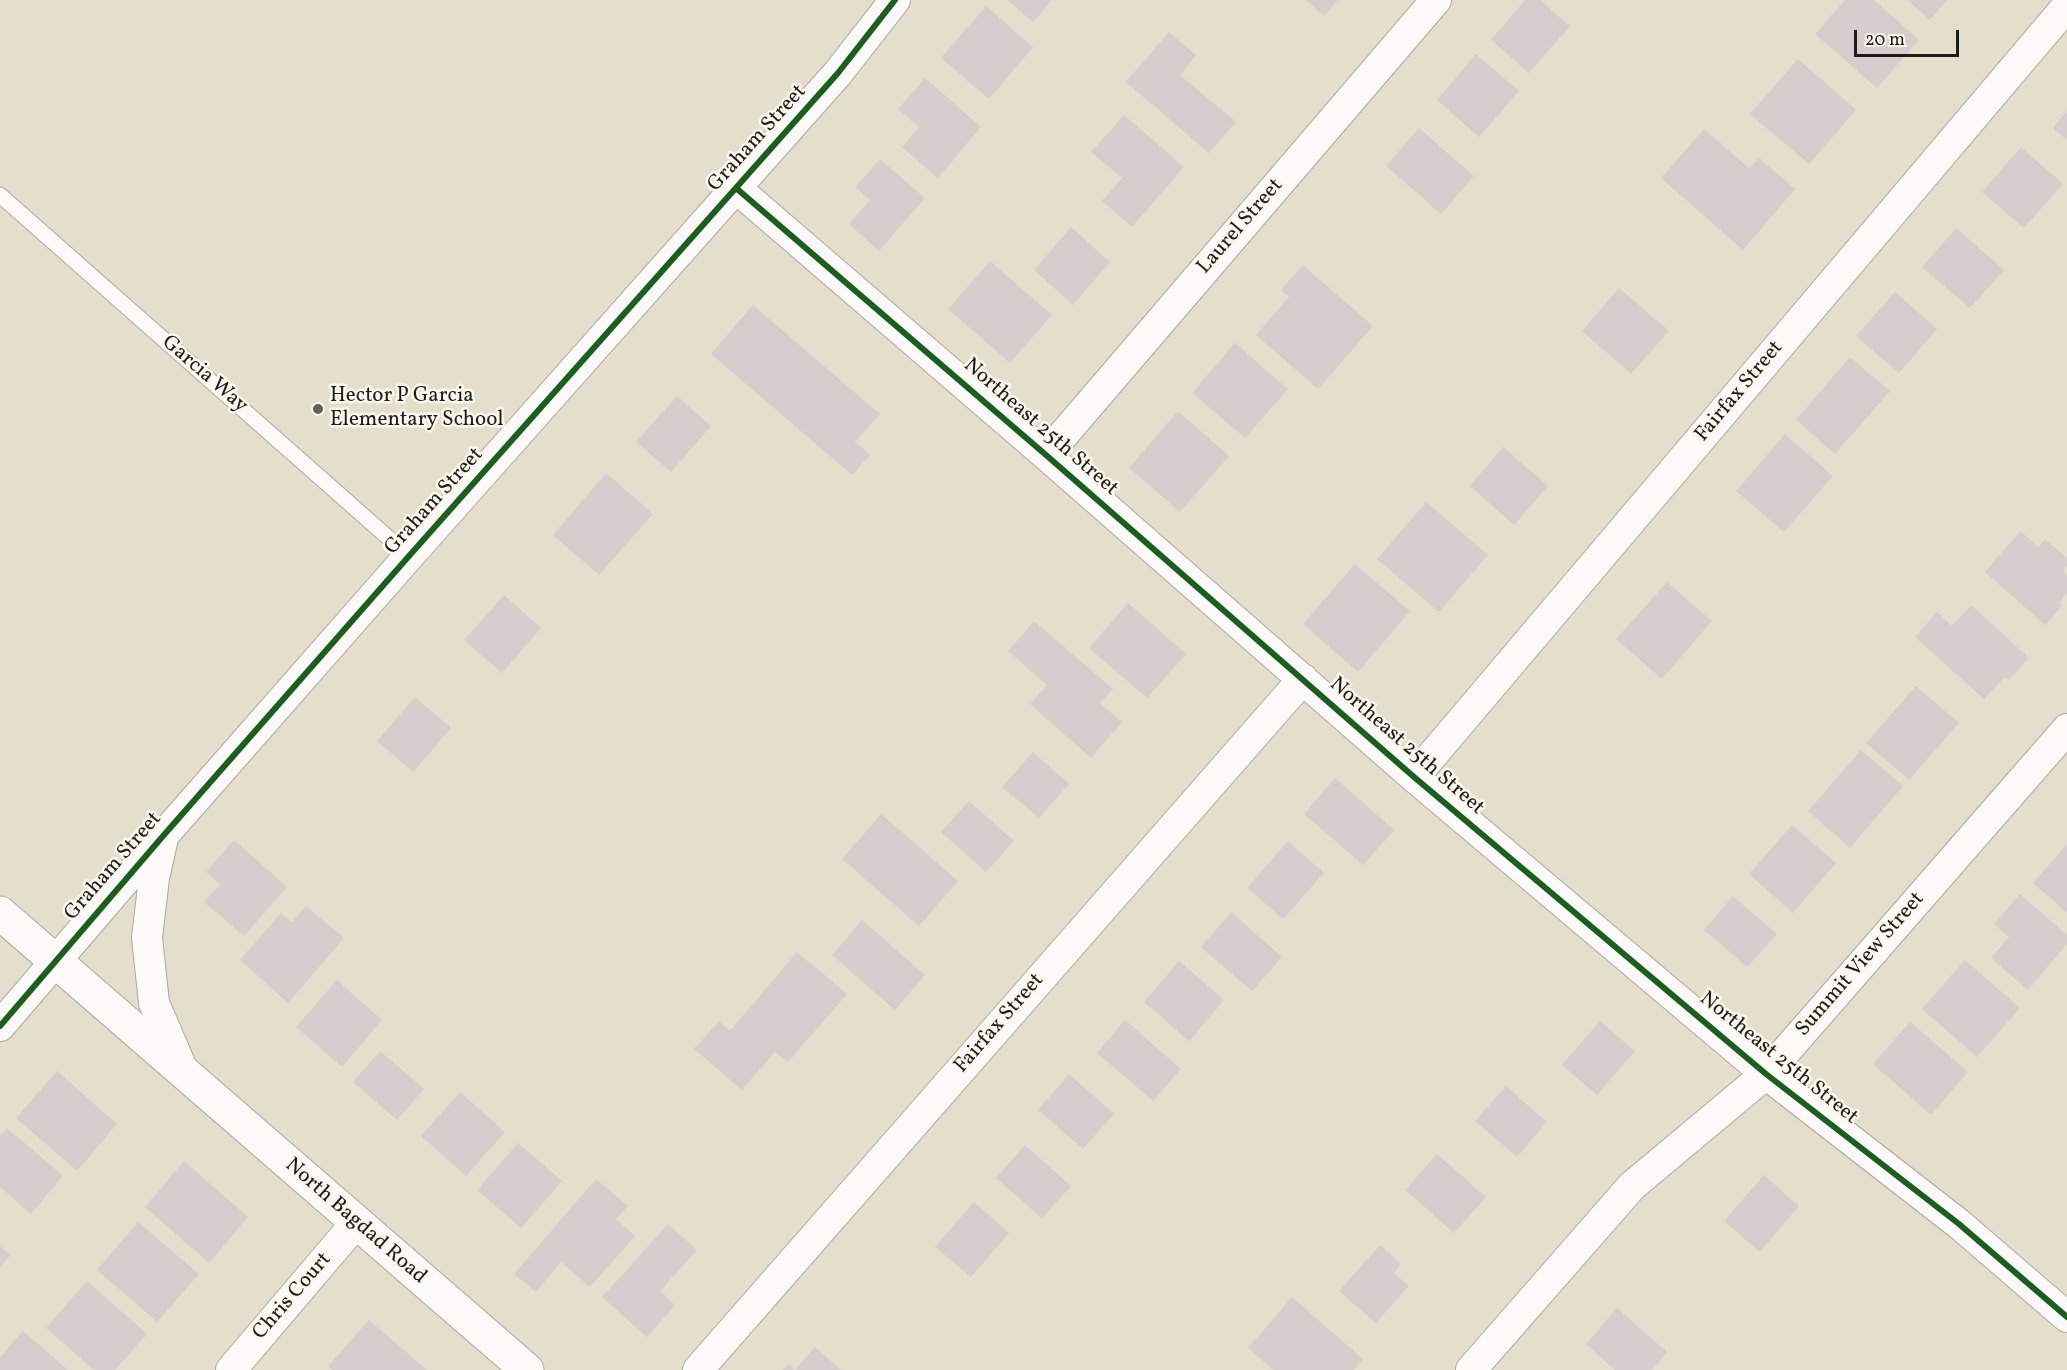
<!DOCTYPE html>
<style>
body{margin:0}
#map{position:relative;width:2067px;height:1370px;overflow:hidden;background:#e4dfcd;font-family:Vollkorn,serif}
canvas{display:block}
.scale{position:absolute;left:1854px;top:30px;width:105px;height:27px;box-sizing:border-box;border:3px solid #1c1c1c;border-top:0;padding-left:8px;font-size:18px;line-height:21px;white-space:nowrap;color:#1c1c1c;-webkit-text-stroke:4px #fbf7ec;paint-order:stroke}
</style>
<div id="map">
<canvas width="2067" height="1370"></canvas>
<div class="scale">20 m</div>
</div>
<script>
const context = document.querySelector('canvas').getContext('2d');
context.lineJoin = 'round';
function fill(path, color) {
  context.fillStyle = color;
  context.fill(path, 'evenodd');
}
function poly(rows) {
  const path = new Path2D();
  for (const r of rows) {
    path.moveTo(r[0], r[1]);
    for (let i = 2; i < r.length; i += 2) path.lineTo(r[i], r[i + 1]);
  }
  return path;
}
function trace(path, color, width, dash) {
  context.strokeStyle = color;
  context.lineWidth = width;
  context.lineCap = dash ? 'butt' : 'round';
  context.setLineDash(dash || []);
  context.stroke(path);
}
function write(font, color, halo, rows, align = 'center') {
  context.font = font + ' Vollkorn,serif';
  context.lineWidth = 5;
  context.setLineDash([]);
  context.textBaseline = 'middle';
  context.strokeStyle = halo;
  context.fillStyle = color;
  for (const [text, x, y, turn = 0] of rows) {
    context.save();
    context.translate(x, y);
    context.rotate((+turn || 0) * Math.PI / 180);
    context.textAlign = isNaN(turn) ? turn : align;
    if (halo) context.strokeText(text, 0, 0);
    context.fillText(text, 0, 0);
    context.restore();
  }
}
fill(poly([
 [1007,0,1052,0,1033,22],
 [1306,0,1338,0,1324,16],
 [1525,0,1540,0,1570,26,1529,73,1491,40],
 [1845,0,1874,0,1919,40,1877,88,1815,34],
 [1907,0,1947,0,1930,20],
 [986,6,1033,47,989,99,941,58],
 [1169,32,1196,55,1180,75,1236,122,1209,153,1126,82],
 [1476,54,1519,91,1479,137,1437,100],
 [1798,59,1856,110,1809,164,1750,114],
 [925,78,981,127,938,178,902,147,919,127,898,109],
 [2067,111,2067,140,2053,128],
 [1124,115,1184,167,1132,227,1102,201,1122,178,1091,152],
 [1419,128,1474,176,1441,214,1386,166],
 [1704,129,1749,168,1759,158,1795,189,1743,250,1661,178],
 [2021,147,2063,184,2024,228,1982,192],
 [880,159,925,198,879,251,849,224,870,200,855,187],
 [1071,227,1110,262,1073,305,1034,270],
 [1956,228,2004,270,1970,308,1922,267],
 [990,261,1052,315,1010,363,948,309],
 [1303,265,1373,326,1318,389,1256,335,1289,297,1281,290],
 [1619,288,1669,331,1631,374,1582,331],
 [1895,292,1937,329,1899,373,1856,336],
 [753,305,880,414,855,442,870,455,852,475,711,354],
 [1235,343,1288,389,1245,438,1192,393],
 [1850,357,1890,391,1835,454,1796,420],
 [677,396,711,426,671,472,636,442],
 [1178,411,1229,456,1180,512,1129,468],
 [1785,434,1833,476,1784,532,1736,491],
 [1503,447,1548,486,1514,525,1470,486],
 [606,473,653,514,599,575,553,535],
 [1426,502,1488,555,1439,612,1377,559],
 [2020,531,2038,547,2045,539,2067,558,2067,566,2063,571,2067,575,2067,594,2059,603,2062,606,2045,625,1985,572],
 [1355,564,1410,611,1358,672,1303,624],
 [1667,582,1712,621,1662,679,1616,639],
 [504,595,541,628,502,673,464,640],
 [1128,603,1186,654,1147,698,1089,648],
 [1971,605,2029,658,2009,680,2005,677,1984,699,1915,637,1937,612,1952,626],
 [1034,621,1113,689,1100,703,1122,722,1091,758,1030,704,1047,685,1008,651],
 [1916,686,1959,723,1909,780,1866,743],
 [415,697,451,728,413,772,377,741],
 [1861,750,1903,786,1850,848,1808,811],
 [1033,752,1069,784,1039,818,1002,787],
 [1335,778,1394,830,1363,865,1304,814],
 [969,801,1014,841,986,872,941,832],
 [881,814,958,881,919,926,842,859],
 [1792,825,1836,863,1793,913,1749,874],
 [234,840,287,887,244,936,204,902,220,884,206,872],
 [1288,841,1324,873,1283,919,1247,888],
 [2067,844,2067,913,2033,883],
 [2020,894,2067,935,2067,944,2028,990,1991,958,2009,937,1994,924],
 [1733,896,1777,934,1747,967,1704,930],
 [306,906,344,938,288,1003,240,960,281,913,292,922],
 [1231,912,1282,957,1252,991,1201,947],
 [862,920,925,975,895,1010,832,955],
 [797,952,847,994,788,1062,775,1052,742,1090,694,1049,719,1021,730,1031],
 [1965,960,2020,1008,1977,1057,1922,1009],
 [1179,961,1224,1000,1189,1041,1144,1002],
 [337,980,382,1020,342,1067,296,1027],
 [1125,1020,1181,1069,1153,1101,1097,1053],
 [1600,1021,1635,1051,1597,1095,1562,1065],
 [1910,1022,1968,1072,1931,1115,1873,1064],
 [380,1051,424,1089,397,1120,353,1082],
 [57,1071,117,1124,77,1171,16,1118],
 [1069,1074,1114,1114,1083,1149,1038,1110],
 [1506,1086,1547,1122,1517,1157,1475,1121],
 [460,1092,505,1132,466,1176,421,1136],
 [7,1128,63,1176,31,1214,0,1187,0,1136],
 [518,1143,562,1181,521,1228,477,1190],
 [1025,1145,1071,1186,1042,1218,996,1178],
 [1437,1154,1486,1197,1454,1233,1405,1190],
 [184,1161,248,1217,209,1263,145,1207],
 [1764,1175,1799,1206,1760,1252,1724,1221],
 [596,1179,628,1206,616,1219,635,1236,590,1287,561,1262,536,1292,514,1274],
 [974,1202,1009,1233,971,1277,935,1247],
 [138,1222,199,1274,157,1322,97,1270],
 [668,1224,697,1250,660,1291,675,1305,647,1337,602,1297],
 [1380,1245,1401,1264,1394,1273,1409,1286,1376,1323,1339,1291],
 [0,1246,10,1255,0,1267],
 [87,1281,147,1334,115,1370,94,1370,46,1328],
 [1292,1297,1363,1359,1354,1370,1273,1370,1248,1348],
 [1617,1308,1667,1352,1652,1370,1615,1370,1586,1344],
 [369,1320,427,1370,332,1370,328,1366],
 [23,1331,68,1370,0,1370,0,1357],
 [815,1347,841,1370,783,1370,788,1364,795,1370]
]), '#d7cdcc');
const service = poly([
 [0,195,409,556]
]);
const minor = poly([
 [736,188,1046,455,1414,777,1766,1074,1959,1224,2067,1317],
 [1046,455,1436,0],
 [1414,777,2067,6],
 [163,838,154,878,147,938,154,1003,184,1073],
 [0,1026,163,836,409,556,838,73,895,0],
 [231,1370,356,1223],
 [698,1370,1303,679],
 [1471,1370,1632,1186,1766,1074,2067,729]
]);
const tertiary = poly([
 [0,913,527,1370]
]);
trace(service, '#aca99d', 17);
trace(minor, '#aca99d', 32);
trace(tertiary, '#aca99d', 35);
trace(service, '#fbfaf8', 15);
trace(minor, '#fbfaf8', 30);
trace(tertiary, '#fbfaf8', 33);
trace(poly([
 [736,188,1046,455,1414,777,1766,1074,1959,1224,2067,1317],
 [0,1026,163,836,409,556,838,73,895,0]
]), '#1b5e20', 6);
for (const [x, y, r, color] of [
 [318,409,6,"#62605a"]
]) {
  const dot = new Path2D();
  dot.arc(x, y, r, 0, 2 * Math.PI);
  context.fillStyle = color;
  context.fill(dot);
  trace(dot, '#fbf7ec', 2);
}
write('21px', '#1c1c1c', '#fbf7ec', [
 ["Graham Street",758,139,-48],
 ["Laurel Street",1241,227,-49],
 ["Garcia Way",204,375,41],
 ["Fairfax Street",1740,392,-50],
 ["Northeast 25th Street",1040,428,41],
 ["Graham Street",435,502,-48],
 ["Northeast 25th Street",1406,747,41],
 ["Graham Street",114,867,-49],
 ["Summit View Street",1861,965,-49],
 ["Fairfax Street",1000,1024,-49],
 ["Northeast 25th Street",1778,1059,39],
 ["North Bagdad Road",355,1222,41],
 ["Chris Court",293,1297,-49]
]);
write('21px', '#1c1c1c', '#fbf7ec', [
 ["Hector P Garcia",330,397],
 ["Elementary School",330,421]
], 'left');
</script>
